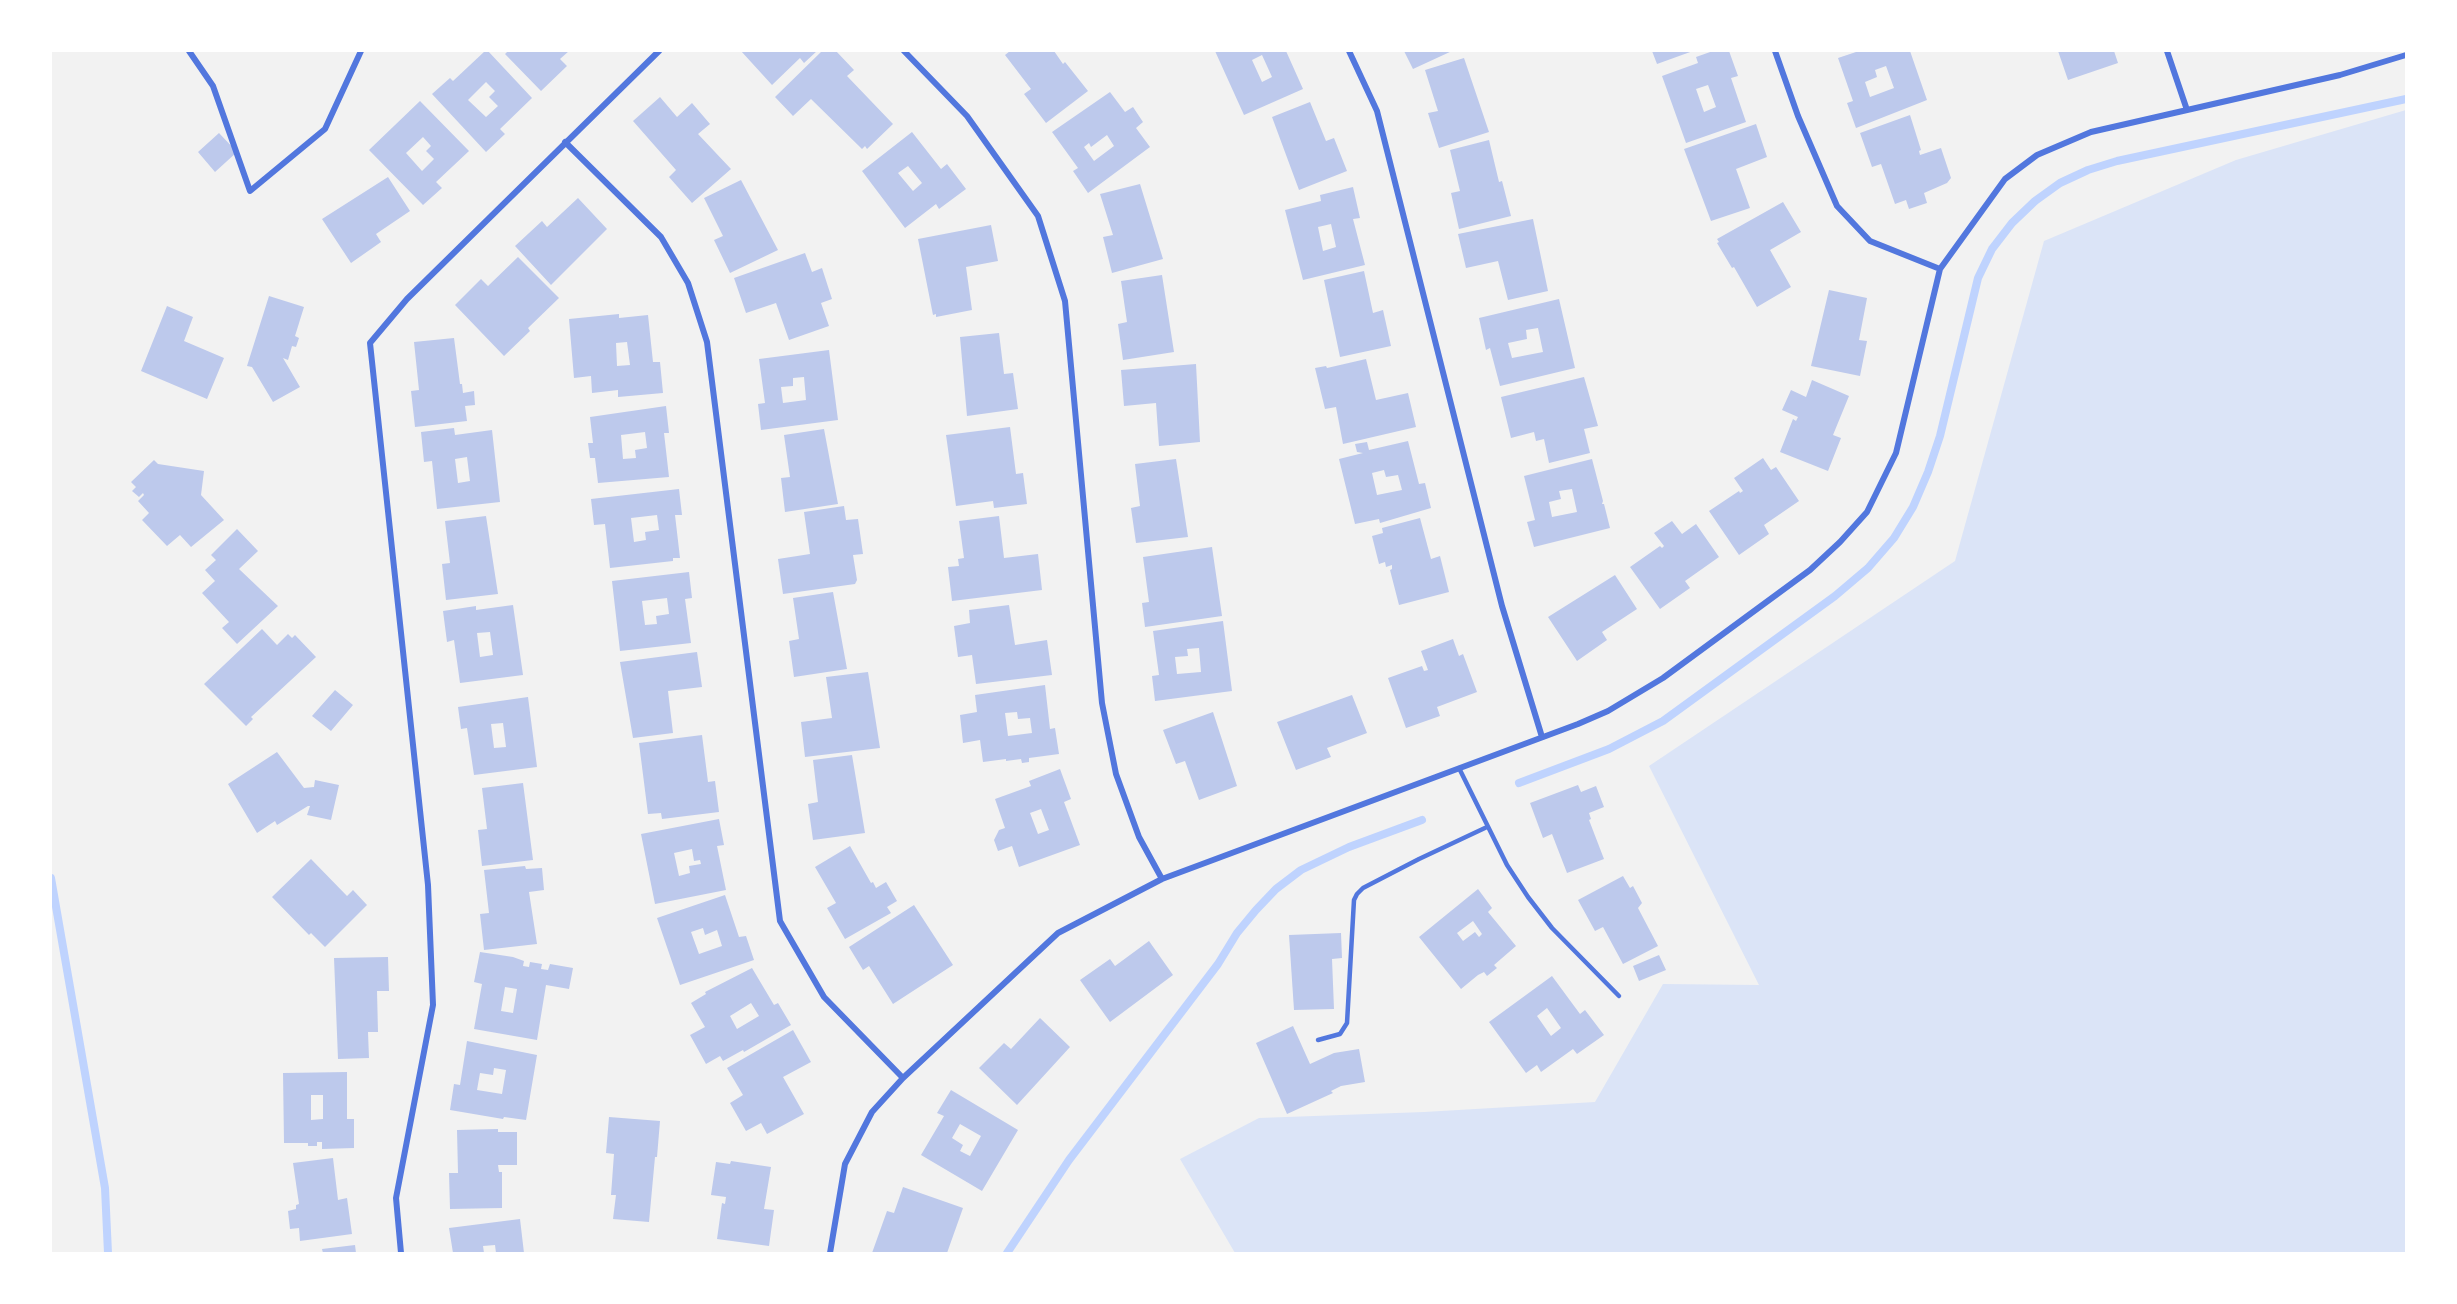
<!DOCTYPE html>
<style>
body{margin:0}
#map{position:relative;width:2457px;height:1304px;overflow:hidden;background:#f2f2f2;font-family:"IBM Plex Sans",sans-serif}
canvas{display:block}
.frame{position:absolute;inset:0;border:52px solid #fff;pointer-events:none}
</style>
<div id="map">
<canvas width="2457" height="1304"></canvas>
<div class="frame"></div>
</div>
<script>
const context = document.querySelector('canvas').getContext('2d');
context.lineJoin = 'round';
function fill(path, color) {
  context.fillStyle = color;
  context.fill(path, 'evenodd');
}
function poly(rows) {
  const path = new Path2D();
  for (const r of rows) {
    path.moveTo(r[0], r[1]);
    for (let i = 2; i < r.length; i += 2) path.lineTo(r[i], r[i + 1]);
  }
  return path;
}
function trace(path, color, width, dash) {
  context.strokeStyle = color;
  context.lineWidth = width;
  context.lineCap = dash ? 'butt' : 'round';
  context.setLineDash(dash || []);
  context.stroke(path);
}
fill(poly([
 [2406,110,2406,1253,1235,1253,1180,1159,1259,1118,1424,1112,1595,1102,1663,984,1759,985,1649,766,1955,561,2044,241,2236,160]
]), '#dbe4f7');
trace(poly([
 [1519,783,1609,749,1663,721,1835,596,1868,568,1894,538,1913,507,1928,472,1940,436,1978,278,1992,249,2012,223,2035,201,2060,183,2088,170,2117,161,2406,99],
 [51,878,105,1188,108,1253],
 [1007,1253,1069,1160,1218,964,1237,933,1256,910,1276,889,1301,870,1349,847,1422,820]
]), '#bfd3fe', 8);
fill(poly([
 [485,51,488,51,532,98,500,129,505,134,486,152,432,94,450,78,453,81],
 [486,82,495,91,489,97,498,106,486,117,468,100],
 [508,51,569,51,560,59,567,66,541,91,505,54],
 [741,51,817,51,804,63,800,58,772,85],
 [822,51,836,51,854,70,847,76,893,124,867,149,865,146,862,149,811,99,793,116,775,97],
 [1010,51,1054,51,1063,64,1065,62,1088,91,1046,123,1024,94,1031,89,1005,55],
 [1215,51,1286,51,1303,89,1244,115],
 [1262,55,1272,77,1262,82,1252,60],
 [1404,51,1452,51,1413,69],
 [1652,51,1693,51,1657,64],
 [1713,51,1729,51,1738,76,1731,78,1746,122,1686,143,1662,76,1698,63,1696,57],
 [1708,85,1716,107,1704,112,1696,89],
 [1859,51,1910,51,1927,100,1856,128,1847,103,1853,101,1838,58],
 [1886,66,1894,88,1870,97,1865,82,1877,77,1875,70],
 [2058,51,2114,51,2118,63,2068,80],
 [1464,58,1489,132,1439,148,1428,113,1438,111,1425,70],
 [1110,92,1125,112,1133,107,1143,122,1136,128,1150,147,1088,193,1073,171,1078,168,1052,132],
 [1107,135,1114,146,1094,161,1084,147,1089,143,1091,147],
 [660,97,677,117,692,103,710,124,698,134,731,169,692,203,669,177,676,170,633,121],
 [420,101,469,151,436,182,442,188,423,205,369,150],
 [423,137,431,146,426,151,434,159,422,171,406,153],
 [1310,102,1326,141,1334,138,1347,171,1299,190,1272,117],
 [1910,115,1921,150,1919,151,1920,155,1941,148,1951,178,1947,183,1924,193,1927,203,1909,209,1906,200,1895,204,1881,164,1872,167,1860,133],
 [1756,124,1767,157,1736,169,1750,208,1711,221,1684,149],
 [912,132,941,169,947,164,966,189,939,209,936,204,905,228,862,171],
 [908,166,922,183,913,191,898,173],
 [219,133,237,152,215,172,198,152],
 [1489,140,1499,182,1502,181,1511,216,1459,229,1451,193,1460,191,1450,150],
 [388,177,410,211,376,234,381,242,351,263,322,219],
 [741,180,778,250,730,273,714,240,723,236,704,198],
 [1140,184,1163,259,1112,273,1103,237,1113,235,1100,194],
 [1353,187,1360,218,1353,219,1365,265,1303,280,1285,210,1321,201,1320,195],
 [1331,224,1336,247,1323,251,1318,227],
 [578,198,607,229,551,285,515,246,542,221,547,227],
 [1783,202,1801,232,1770,250,1791,287,1757,307,1734,267,1732,268,1717,243,1719,242,1717,239],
 [1533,219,1548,291,1508,300,1498,261,1466,268,1458,234],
 [991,225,998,261,966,267,972,310,936,317,936,314,933,315,918,239],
 [805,253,812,272,822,268,832,299,821,303,829,326,789,340,776,303,746,313,734,278],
 [518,257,559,298,528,328,530,331,504,356,455,305,481,279,488,286],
 [1364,271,1373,313,1383,310,1391,346,1340,357,1324,280],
 [1162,275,1174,352,1123,360,1118,324,1127,322,1121,281],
 [1829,290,1867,298,1859,340,1867,341,1860,376,1811,366],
 [269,296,304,307,295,336,299,338,296,347,292,346,288,360,283,358,300,387,273,402,252,367,247,366],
 [1559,299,1575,368,1500,386,1490,348,1486,350,1479,318],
 [1538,328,1543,352,1512,358,1508,343,1527,339,1526,330],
 [167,306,193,317,184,341,224,358,207,399,141,371],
 [619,314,619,318,648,315,653,362,660,362,663,393,618,397,618,390,592,393,591,376,574,378,569,319],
 [627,342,630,365,617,366,616,343],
 [999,333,1004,374,1013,373,1018,409,967,416,960,337],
 [454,338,460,384,462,384,463,393,474,391,475,405,465,406,467,421,415,427,411,391,419,390,414,342],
 [829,350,838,420,761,430,758,404,765,403,759,359],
 [804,377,806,400,783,403,781,387,793,386,793,378],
 [1366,359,1376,400,1408,393,1416,427,1343,444,1336,407,1325,409,1315,368,1326,366,1327,368],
 [1196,364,1200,442,1159,446,1156,403,1124,406,1121,370],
 [1584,377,1598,426,1584,429,1590,453,1549,463,1544,439,1536,441,1534,432,1511,438,1501,397],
 [1812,380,1849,396,1833,435,1841,438,1828,471,1780,452,1793,419,1796,421,1798,417,1782,410,1791,390,1806,397],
 [666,406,669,433,664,433,669,477,598,483,595,458,590,458,588,443,593,443,590,417],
 [645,432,647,448,635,450,636,458,623,459,621,435],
 [1010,427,1016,474,1023,473,1027,504,994,508,993,501,956,506,946,435],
 [454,428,455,435,492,430,500,502,437,509,432,461,424,462,421,432],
 [467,457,470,481,458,483,455,459],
 [824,429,838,504,785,512,781,478,790,477,784,435],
 [1408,441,1419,484,1425,483,1431,508,1380,523,1379,519,1355,524,1339,459,1363,453,1357,452,1355,444,1367,442,1369,450],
 [1384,470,1386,477,1398,475,1402,490,1377,495,1372,473],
 [1763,458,1771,470,1776,467,1799,501,1764,525,1769,534,1739,555,1709,511,1739,491,1740,493,1743,491,1734,478],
 [1176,459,1188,537,1136,543,1131,508,1140,506,1135,464],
 [1592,459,1603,501,1602,504,1604,504,1610,528,1534,547,1527,522,1535,520,1524,476],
 [1572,489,1577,512,1552,517,1549,502,1561,499,1559,491],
 [154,460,158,464,204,471,201,495,224,520,191,547,180,535,167,546,142,520,149,513,138,501,144,495,143,493,139,497,132,491,136,487,131,482],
 [679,489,682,515,675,515,680,558,673,558,673,561,610,568,605,524,594,525,591,499],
 [657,515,659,530,645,532,646,540,634,542,631,518],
 [844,506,846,520,858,519,863,554,853,555,857,580,855,584,783,594,778,559,810,554,804,512],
 [486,516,498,594,446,600,442,564,450,563,445,521],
 [999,516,1004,558,1038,554,1042,590,952,601,948,567,959,566,958,559,964,558,959,521],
 [1420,518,1431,559,1440,556,1449,592,1399,605,1390,570,1392,569,1392,565,1386,567,1385,562,1379,564,1372,536,1383,533,1382,528],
 [1672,521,1682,534,1696,524,1719,557,1685,581,1690,588,1660,609,1630,567,1660,546,1662,548,1664,546,1654,533],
 [237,529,258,551,239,569,278,606,237,644,222,628,229,622,202,593,215,581,205,570,216,560,211,555],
 [1212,547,1222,616,1145,627,1142,603,1149,602,1143,557],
 [689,572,692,598,685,599,691,643,620,651,612,581],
 [667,598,669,614,656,616,657,624,645,625,642,601],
 [1615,575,1637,609,1602,632,1607,640,1577,661,1548,617],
 [833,592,847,669,794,677,789,641,799,639,793,598],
 [513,605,523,675,460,683,454,640,447,642,443,611,476,606,476,610],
 [490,632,493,655,480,657,477,633],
 [1009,605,1015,645,1047,640,1052,675,976,684,972,655,958,657,954,626,970,623,969,610],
 [1223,621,1232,691,1155,701,1152,676,1159,675,1153,631],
 [1199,648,1201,672,1177,674,1175,657,1188,656,1187,649],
 [262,629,277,645,288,634,292,638,295,635,316,657,251,717,253,719,246,726,204,684],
 [1453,639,1459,656,1463,654,1477,692,1437,707,1440,716,1406,728,1388,678,1422,666,1424,671,1428,670,1421,651],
 [697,652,702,687,668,691,673,733,633,738,620,662],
 [868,672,880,748,805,757,801,722,832,718,826,677],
 [1045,685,1050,729,1055,728,1059,754,1029,758,1029,762,1022,763,1021,759,1006,761,1006,759,983,762,980,740,963,743,960,715,977,712,975,695],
 [1017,712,1018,719,1030,718,1032,733,1008,736,1005,713],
 [335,690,353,705,331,731,312,716],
 [1352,695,1367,733,1327,748,1331,757,1296,770,1277,722],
 [528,697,537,767,474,775,467,728,461,729,458,707],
 [503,723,506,747,494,748,491,724],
 [1213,712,1237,786,1199,800,1185,761,1176,764,1163,730],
 [702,735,708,782,715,781,719,812,662,819,661,813,648,814,639,743],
 [277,752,304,788,314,787,315,780,339,785,331,820,307,815,310,806,308,806,277,825,275,821,257,833,228,784],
 [852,755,865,833,813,840,808,804,818,802,813,760],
 [1060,769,1071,799,1064,802,1080,845,1019,867,1012,846,998,851,994,840,999,830,1005,828,995,799,1031,786,1029,781],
 [1041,809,1049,830,1038,834,1030,813],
 [523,783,533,860,482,866,478,830,487,829,482,788],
 [1578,785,1581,792,1596,786,1604,807,1589,813,1591,819,1589,820,1604,859,1567,873,1552,834,1543,838,1530,803],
 [719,819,724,845,717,846,726,890,655,904,641,834],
 [692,849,694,861,700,860,701,864,689,866,690,873,679,876,674,853],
 [850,846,871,883,873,882,876,888,886,882,897,901,887,907,891,913,845,939,827,908,836,903,815,867],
 [311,859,347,896,353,890,367,905,325,947,311,933,309,935,272,897],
 [525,866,526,869,542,868,544,890,529,892,537,944,484,950,480,914,489,913,484,870],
 [1623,876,1630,888,1633,886,1642,903,1638,908,1658,946,1623,964,1603,927,1595,931,1578,900],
 [1478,889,1492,908,1488,912,1516,946,1494,965,1497,968,1487,976,1484,972,1478,975,1461,989,1419,937],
 [1473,921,1482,934,1479,937,1475,932,1463,941,1457,933],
 [725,895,739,937,746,936,754,960,680,985,657,918],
 [703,928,705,935,717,930,722,946,699,954,691,932],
 [914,905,953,965,893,1004,869,966,863,970,849,947],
 [1341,933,1342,958,1332,959,1334,1009,1294,1010,1289,935],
 [1149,941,1173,975,1110,1022,1080,980,1110,959,1115,966],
 [480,952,513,957,524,961,523,966,529,967,530,962,542,964,541,969,548,970,550,964,573,968,569,989,546,985,537,1040,474,1029,482,984,474,982],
 [505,987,517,989,513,1013,501,1011],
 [1659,955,1666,970,1639,981,1633,966],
 [388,957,389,991,377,991,378,1032,368,1032,369,1058,338,1059,334,958],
 [752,968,774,1005,778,1003,791,1025,744,1052,743,1050,723,1061,720,1056,706,1064,690,1035,705,1027,691,1003,706,994,705,992],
 [751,1003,759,1016,737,1029,730,1016],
 [1552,976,1580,1014,1585,1010,1604,1035,1577,1054,1573,1049,1541,1072,1537,1065,1526,1073,1489,1022],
 [1547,1008,1561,1028,1551,1036,1537,1016],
 [1040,1018,1070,1047,1017,1105,979,1068,1004,1043,1011,1049],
 [1293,1026,1310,1064,1334,1053,1359,1049,1365,1082,1341,1086,1331,1091,1333,1093,1287,1114,1256,1043],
 [793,1030,811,1062,783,1077,804,1114,767,1134,761,1123,746,1131,730,1103,743,1095,727,1068],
 [467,1041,537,1055,526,1120,504,1117,503,1119,450,1110,454,1084,460,1085],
 [494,1068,506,1070,502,1094,477,1090,480,1073,493,1075],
 [347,1072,347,1119,354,1119,354,1148,322,1149,322,1142,317,1142,317,1146,308,1146,308,1143,284,1143,283,1073],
 [311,1095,323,1095,323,1119,311,1120],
 [951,1090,1018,1130,982,1191,921,1155,944,1116,937,1113],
 [960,1124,981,1136,970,1156,960,1151,963,1145,952,1138],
 [609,1117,660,1121,657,1157,655,1157,649,1222,613,1219,616,1195,611,1195,614,1154,606,1153],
 [498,1129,498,1132,517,1132,517,1165,498,1165,499,1172,502,1172,502,1208,450,1209,449,1173,458,1173,457,1130],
 [333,1158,338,1200,347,1198,352,1234,300,1241,299,1228,290,1229,288,1211,296,1209,296,1205,299,1204,293,1163],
 [731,1161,771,1167,764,1209,774,1210,769,1246,717,1239,722,1203,725,1204,726,1197,711,1195,716,1162,730,1164],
 [903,1187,963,1208,947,1253,872,1253,887,1211,894,1213],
 [520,1219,524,1253,496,1253,495,1245,483,1246,484,1253,453,1253,449,1228],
 [355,1245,356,1253,323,1253,322,1249]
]), '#bdc9ec');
trace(poly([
 [1459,768,1507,865,1528,897,1552,928,1619,996],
 [1318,1040,1340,1034,1347,1023,1354,900,1357,894,1363,888,1419,859,1487,827]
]), '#5277de', 4.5);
trace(poly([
 [189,51,213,86,250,191,325,129,361,51],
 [904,51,967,116,1038,216,1065,301,1102,703,1116,774,1139,837,1162,879],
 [1349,51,1377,111,1502,606,1542,737],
 [1775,51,1798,116,1837,206,1870,241,1940,269],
 [2167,51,2187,110],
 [565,142,661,237,688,283,707,342,780,921,824,997,903,1078],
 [401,1253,396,1198,433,1005,428,885,370,343,407,299,659,51],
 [830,1253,845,1164,872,1112,903,1078,1058,933,1162,879,1578,724,1608,711,1663,678,1810,570,1840,542,1867,512,1896,453,1940,269,2005,179,2037,155,2091,132,2340,75,2406,55]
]), '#5277de', 6);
</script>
